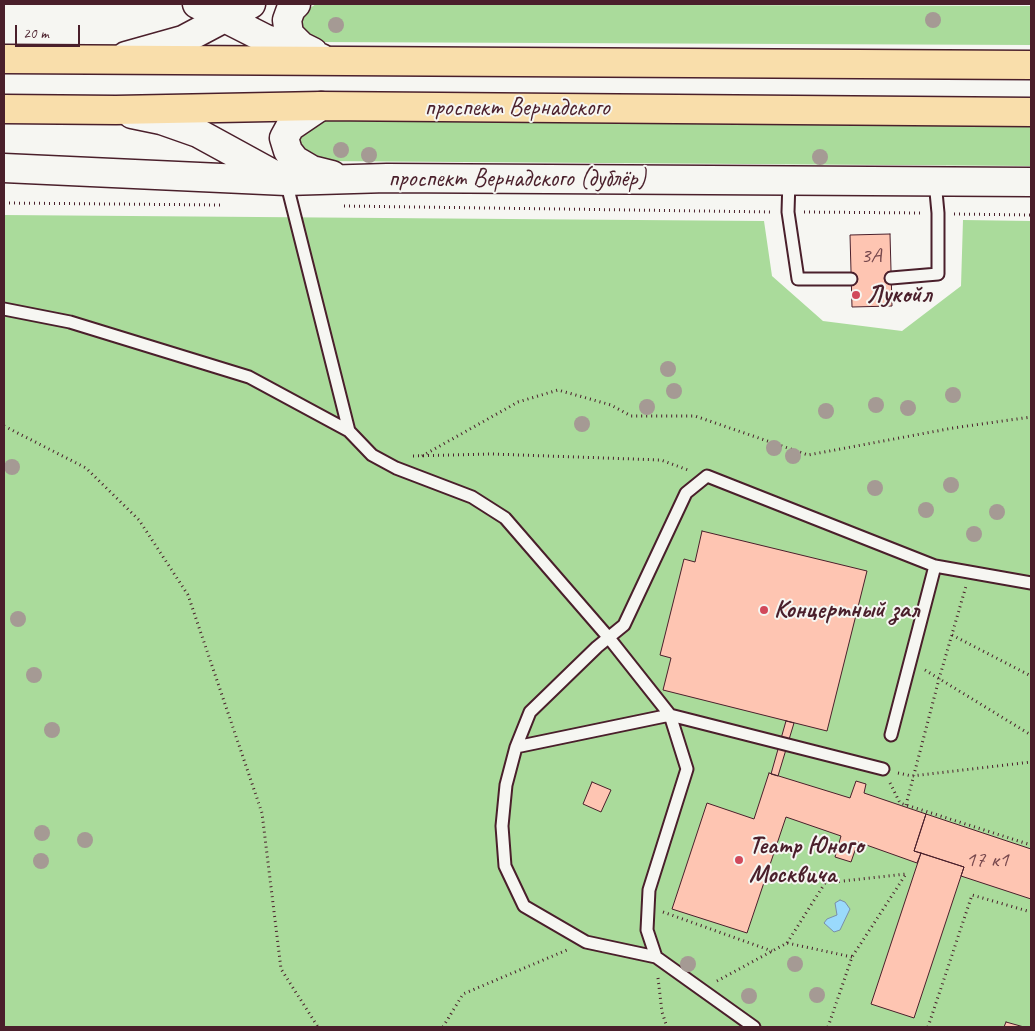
<!DOCTYPE html>
<meta charset="utf-8">
<style>
body{margin:0}
#map{position:relative;width:1035px;height:1031px;overflow:hidden;background:#f6f6f2;font-family:Caveat,sans-serif}
canvas{display:block}
.frame{position:absolute;inset:0;border:5px solid #4a1f2b;pointer-events:none}
.scale{position:absolute;left:15px;top:25px;width:65px;height:22px;box-sizing:border-box;border:2px solid #4a1f2b;border-top:0;padding-left:6px;font-size:15px;line-height:18px;white-space:nowrap;color:#4a1f2b;-webkit-text-stroke:4px #f6f6f2;paint-order:stroke}
</style>
<div id="map">
<canvas width="1035" height="1031"></canvas>
<div class="frame"></div>
<div class="scale">20 m</div>
</div>
<script>
const context = document.querySelector('canvas').getContext('2d');
context.lineJoin = 'round';
function fill(path, color) {
  context.fillStyle = color;
  context.fill(path, 'evenodd');
}
function poly(rows) {
  const path = new Path2D();
  for (const r of rows) {
    path.moveTo(r[0], r[1]);
    for (let i = 2; i < r.length; i += 2) path.lineTo(r[i], r[i + 1]);
  }
  return path;
}
function trace(path, color, width, dash) {
  context.strokeStyle = color;
  context.lineWidth = width;
  context.lineCap = dash ? 'butt' : 'round';
  context.setLineDash(dash || []);
  context.stroke(path);
}
function write(font, color, halo, rows, align = 'center') {
  context.font = font + ' Caveat,sans-serif';
  context.lineWidth = 4;
  context.setLineDash([]);
  context.textBaseline = 'middle';
  context.strokeStyle = halo;
  context.fillStyle = color;
  for (const [text, x, y, turn = 0] of rows) {
    context.save();
    context.translate(x, y);
    context.rotate((+turn || 0) * Math.PI / 180);
    context.textAlign = isNaN(turn) ? turn : align;
    if (halo) context.strokeText(text, 0, 0);
    context.fillText(text, 0, 0);
    context.restore();
  }
}
fill(poly([
 [316,4,1031,6,1031,45,315,42,301,31,301,14],
 [321,118,1031,126,1031,166,316,161,298,149,299,127],
 [4,215,764,221,772,276,823,321,902,331,961,286,963,220,1031,221,1031,1027,4,1027]
]), '#aadb9b');
const water = poly([
 [840,900,845,902,850,909,840,930,834,932,824,923,827,919,837,915,835,903,840,900]
]);
fill(water, '#9adafc');
trace(water, '#7a8fa8', 1);
const building = poly([
 [890,234,892,306,852,307,850,235,890,234],
 [702,531,867,571,827,731,663,690,671,658,660,655,684,559,695,562,702,531],
 [786,721,794,723,778,776,771,774,786,721],
 [769,773,850,798,856,781,866,784,864,793,926,814,914,851,921,853,917,863,858,842,851,862,835,857,841,836,786,817,747,933,672,909,707,803,754,819,769,773],
 [592,782,611,790,601,812,583,804,592,782],
 [926,814,1031,849,1031,899,961,876,964,867,914,851,926,814],
 [921,853,964,867,914,1018,871,1004,921,853],
 [1006,1022,1024,1027,1004,1027,1006,1022]
]);
fill(building, '#fec5b2');
trace(building, '#4a1f2b', 1);
const service = poly([
 [789,180,788,212,798,279,851,279],
 [286,181,349,431],
 [891,278,938,274,938,213,935,181],
 [4,309,70,322,249,377,349,431,372,455,396,468,472,497,505,518,609,638,670,715,687,769,649,890,647,930,656,957],
 [891,735,935,566],
 [516,747,670,715,883,769],
 [754,1027,656,957,586,942,524,906,505,866,502,826,506,785,516,747,530,712,597,647,624,625,686,493,707,476,935,566,1031,583]
]);
const secondary = poly([
 [197,4,266,39,321,58],
 [296,4,291,9,287,20,289,34,301,46,313,52],
 [126,56,183,40,251,4],
 [321,106,290,127,284,138,288,151,295,160,312,170,332,175],
 [132,114,161,120,198,133,282,179],
 [4,168,286,181,387,178,1031,182]
]);
const primary = poly([
 [4,59,1031,65],
 [4,109,116,110,321,106,1031,112]
]);
trace(service, '#4a1f2b', 15);
trace(secondary, '#4a1f2b', 31);
trace(primary, '#4a1f2b', 31);
trace(poly([
 [4,203,221,205],
 [344,206,773,212],
 [804,212,923,213],
 [954,214,1031,215],
 [4,426,86,468,139,520,188,595,262,813,281,969,318,1027],
 [413,456,492,454,661,460,688,470],
 [422,456,518,402,558,390,611,405,631,416,695,416,808,455,953,428,1031,417],
 [952,635,1031,676],
 [925,670,1031,735],
 [898,773,912,776,1031,762],
 [890,783,900,803,1031,845],
 [906,805,939,679,966,586],
 [663,912,772,951],
 [787,943,825,883,906,874],
 [658,978,662,1012,667,1027],
 [717,981,787,943,852,957],
 [443,1027,463,994,567,950],
 [828,1027,852,957,906,874],
 [928,1027,972,895,1031,912]
]), '#4a1f2b', 3, [1, 4]);
trace(service, '#f6f6f2', 11);
trace(secondary, '#f6f6f2', 28);
trace(primary, '#f9deab', 28);
context.fillStyle = '#a59a94';
for (const [x, y] of [
 [933,20],
 [336,25],
 [341,150],
 [369,155],
 [820,157],
 [668,369],
 [674,391],
 [953,395],
 [876,405],
 [647,407],
 [908,408],
 [826,411],
 [582,424],
 [774,448],
 [793,456],
 [12,467],
 [951,485],
 [875,488],
 [926,510],
 [997,512],
 [974,534],
 [18,619],
 [34,675],
 [52,730],
 [42,833],
 [85,840],
 [41,861],
 [688,964],
 [795,964],
 [817,995],
 [749,996]
]) {
  context.beginPath();
  context.arc(x, y, 8, 0, 2 * Math.PI);
  context.fill();
}
for (const [x, y, r, color] of [
 [856,295,5,"#d1495b"],
 [764,610,5,"#d1495b"],
 [739,860,5,"#d1495b"]
]) {
  const dot = new Path2D();
  dot.arc(x, y, r, 0, 2 * Math.PI);
  context.fillStyle = color;
  context.fill(dot);
  trace(dot, '#f6f6f2', 2);
}
write('22px', '#77484d', null, [
 ["3А",871,256],
 ["17 к1",987,860]
]);
write('25px', '#4a1f2b', '#f6f6f2', [
 ["проспект Вернадского",517,108],
 ["проспект Вернадского (дублёр)",517,179]
]);
write('bold 25px', '#4a1f2b', '#f6f6f2', [
 ["Лукойл",866,295],
 ["Концертный зал",774,610],
 ["Театр Юного",749,846],
 ["Москвича",749,875]
], 'left');
</script>
